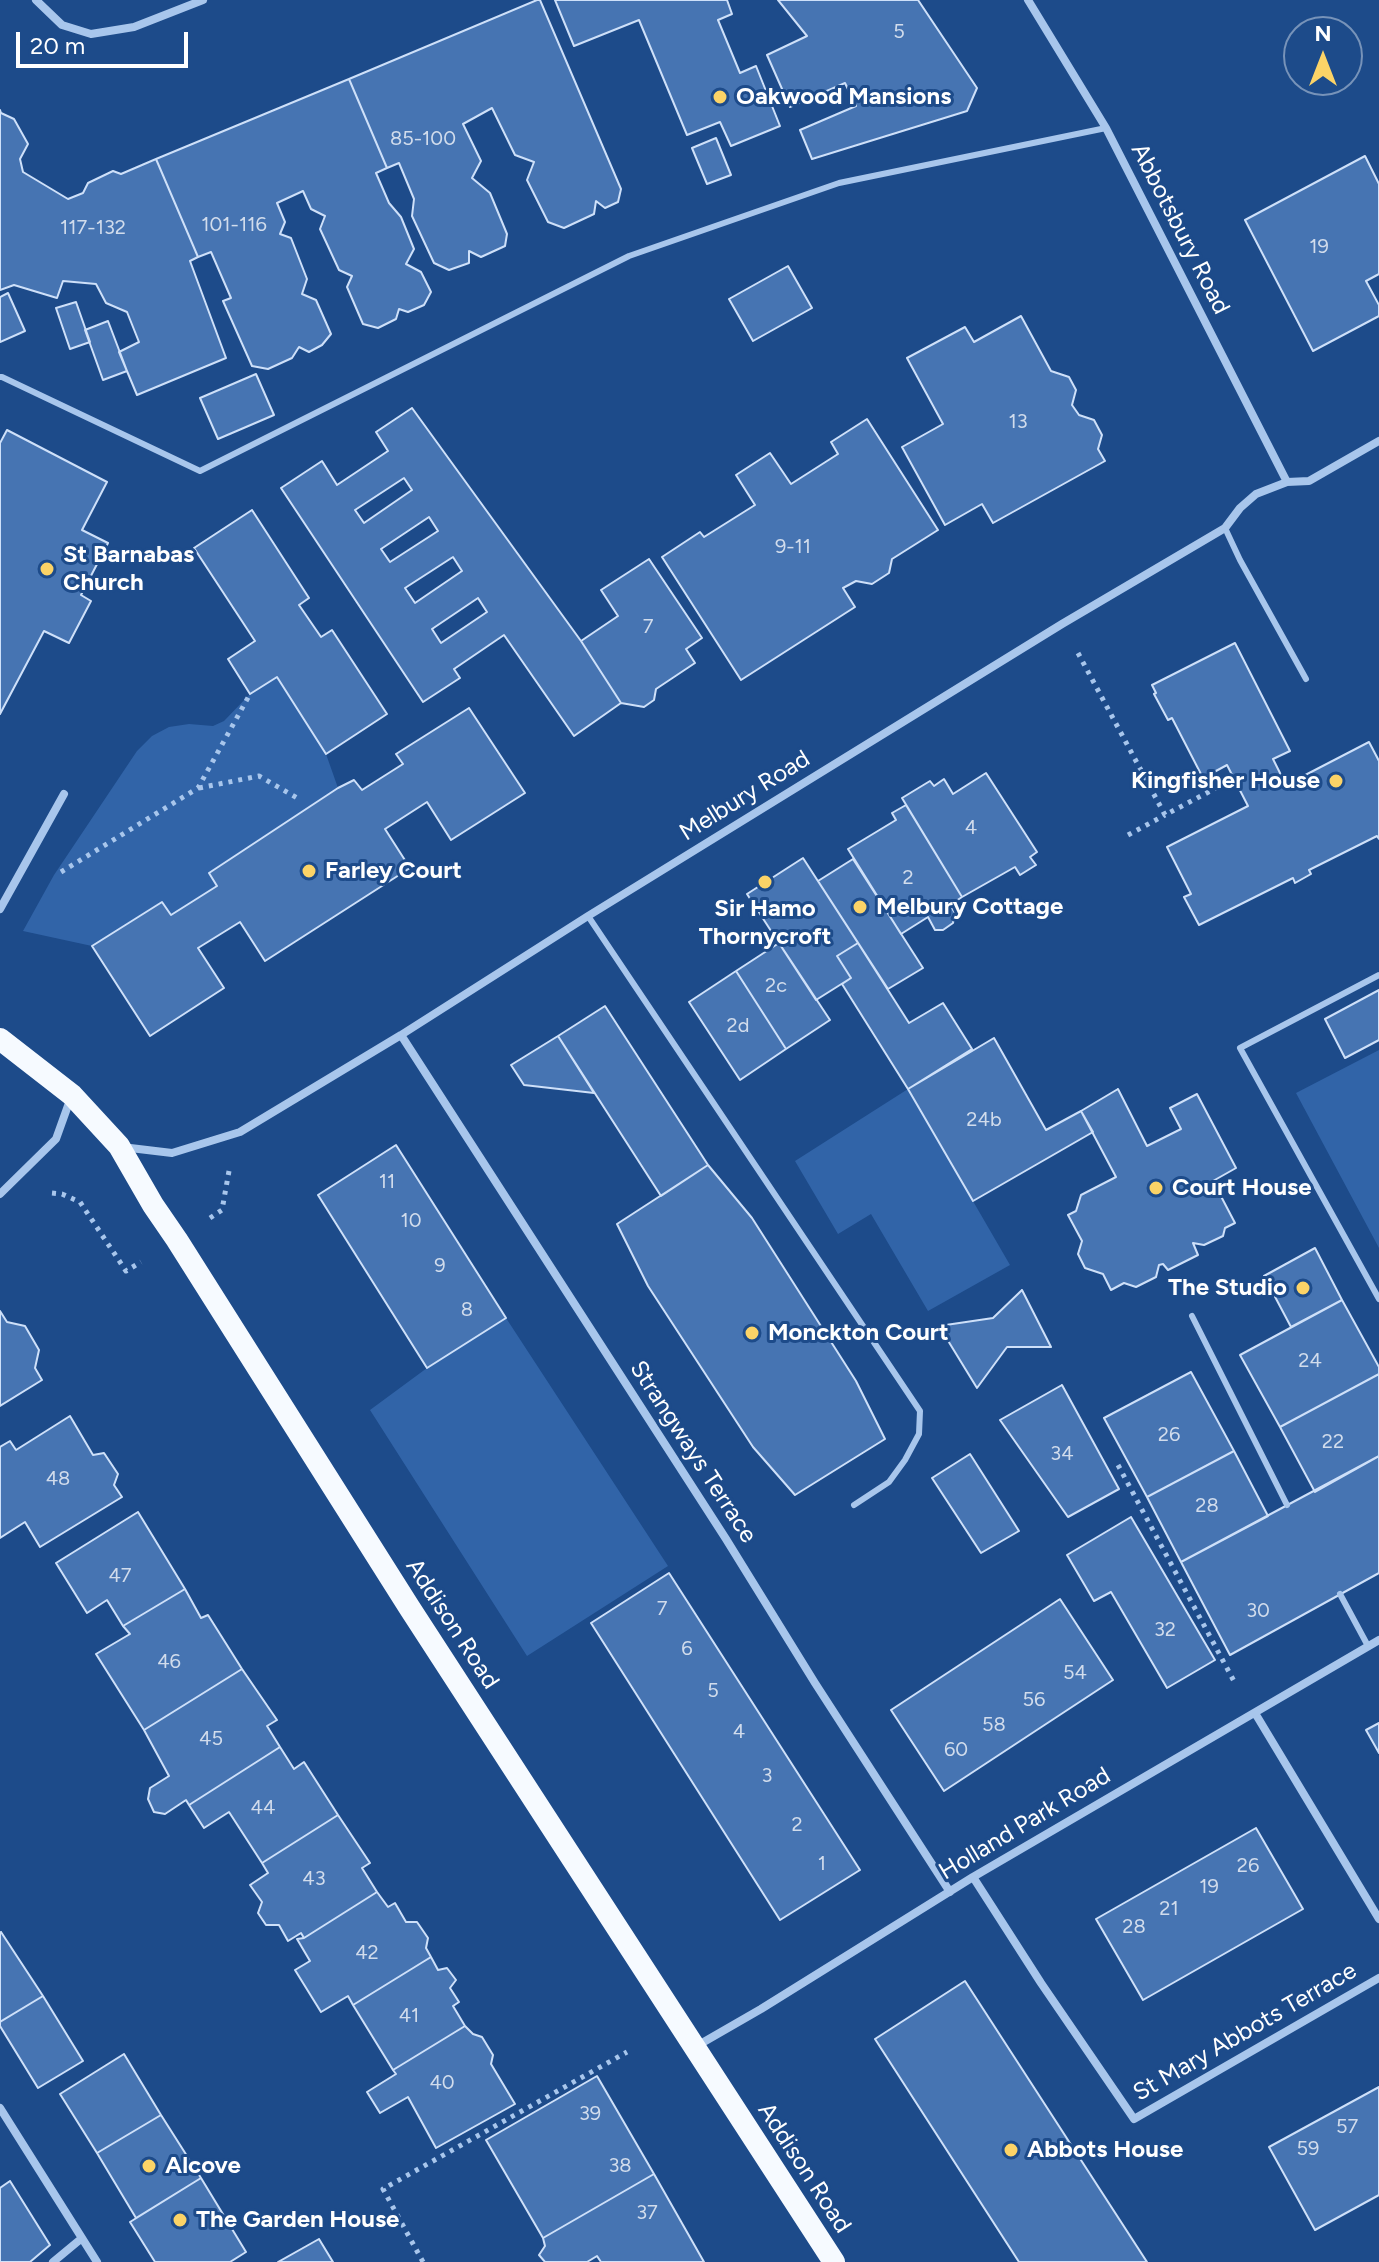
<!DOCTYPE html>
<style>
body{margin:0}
#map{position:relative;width:1379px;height:2262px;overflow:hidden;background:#1d4b8a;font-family:Figtree,sans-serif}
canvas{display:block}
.north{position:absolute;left:1283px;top:16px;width:80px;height:80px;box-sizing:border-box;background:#1d4b8a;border:2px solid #7793b9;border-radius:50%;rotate:0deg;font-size:22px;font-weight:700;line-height:32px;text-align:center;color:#fff}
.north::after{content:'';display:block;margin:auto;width:28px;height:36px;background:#fbd367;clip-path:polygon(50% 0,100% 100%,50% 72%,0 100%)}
.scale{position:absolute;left:16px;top:32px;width:172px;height:36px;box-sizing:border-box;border:4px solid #fff;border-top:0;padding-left:10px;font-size:24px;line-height:28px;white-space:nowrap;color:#fff;-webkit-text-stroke:6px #1d4b8a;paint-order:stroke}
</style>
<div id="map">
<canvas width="1379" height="2262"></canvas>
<div class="north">N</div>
<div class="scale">20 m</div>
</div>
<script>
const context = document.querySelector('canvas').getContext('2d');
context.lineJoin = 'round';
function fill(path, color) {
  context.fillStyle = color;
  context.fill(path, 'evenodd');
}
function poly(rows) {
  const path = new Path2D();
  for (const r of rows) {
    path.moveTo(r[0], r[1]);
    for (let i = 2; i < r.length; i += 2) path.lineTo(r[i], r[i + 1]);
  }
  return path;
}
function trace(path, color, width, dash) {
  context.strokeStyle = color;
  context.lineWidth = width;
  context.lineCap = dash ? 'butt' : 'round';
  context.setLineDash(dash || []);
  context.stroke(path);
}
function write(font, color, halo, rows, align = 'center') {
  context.font = font + ' Figtree,sans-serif';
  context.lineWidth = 6;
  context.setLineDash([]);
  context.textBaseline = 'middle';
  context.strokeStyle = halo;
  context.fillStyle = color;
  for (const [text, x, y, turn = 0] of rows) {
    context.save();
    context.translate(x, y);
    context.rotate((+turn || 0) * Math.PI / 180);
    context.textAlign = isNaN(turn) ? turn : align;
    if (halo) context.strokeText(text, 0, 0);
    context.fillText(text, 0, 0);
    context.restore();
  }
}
fill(poly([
 [277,677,326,754,338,788,209,873,217,886,171,915,161,902,92,946,23,931,54,875,137,751,152,736,169,727,189,724,213,726,224,721,250,694],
 [1379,1050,1379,1248,1296,1093],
 [908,1089,1010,1265,928,1311,871,1214,838,1234,795,1161],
 [506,1318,668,1566,527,1656,370,1410,427,1368]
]), '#3164a8');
const building = poly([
 [537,0,540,0,621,189,618,202,605,208,596,201,594,214,564,228,548,222,527,180,534,162,515,155,492,108,463,124,481,161,472,178,490,193,507,234,505,246,481,257,469,251,469,263,449,270,434,263,412,216,414,199,399,163,387,168,349,79,537,0],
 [555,0,727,0,732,14,718,20,740,73,756,66,780,126,731,146,720,122,687,135,639,20,574,46,555,0],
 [778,0,918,0,977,88,967,111,812,159,800,130,856,106,845,83,790,107,767,55,807,36,778,0],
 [349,79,387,168,376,173,389,203,401,217,414,249,406,264,421,272,431,292,424,305,408,312,399,309,396,319,378,328,363,324,347,287,352,276,339,270,320,229,325,216,311,209,303,191,277,203,285,222,280,234,291,238,307,279,302,294,316,300,331,334,322,345,309,352,299,347,292,358,268,369,252,366,223,301,231,298,211,252,198,257,156,159,349,79],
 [0,110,1,113,14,119,28,144,20,159,23,172,68,199,83,193,88,183,113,171,121,174,156,159,198,257,190,261,226,358,137,395,119,352,139,342,127,312,106,303,96,284,63,281,57,298,14,285,0,290,0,110],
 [716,138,731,175,707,184,692,148,716,138],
 [1365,156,1379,184,1379,274,1366,281,1379,305,1379,316,1313,351,1245,220,1365,156],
 [788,266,812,308,753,341,729,299,788,266],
 [8,293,25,331,0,342,0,297,8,293],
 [76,302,90,342,70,349,56,308,76,302],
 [1021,316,1051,371,1069,377,1076,390,1072,405,1079,415,1094,420,1102,435,1098,449,1105,461,993,523,982,504,945,525,902,447,943,424,907,358,965,327,974,342,1021,316],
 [108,321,127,371,103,380,85,330,108,321],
 [256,374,274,415,218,439,200,398,256,374],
 [412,408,581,641,621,703,574,736,504,635,454,669,460,678,423,702,281,488,322,461,337,485,388,451,376,432,412,408],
 [404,478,412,490,364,523,355,510,404,478],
 [429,517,438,531,390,562,381,549,429,517],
 [453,557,462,571,415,603,405,588,453,557],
 [478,598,487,612,441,643,432,629,478,598],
 [867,419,938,530,892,559,889,573,872,584,856,581,843,588,855,607,741,680,662,557,700,532,704,537,755,505,736,475,770,453,791,484,838,454,831,442,867,419],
 [7,430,107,482,82,530,108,543,81,595,91,601,69,643,44,631,0,714,0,443,7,430],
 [252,510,309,598,299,605,321,637,332,630,387,714,326,754,277,677,250,694,228,659,255,641,194,548,252,510],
 [649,559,702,638,686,649,695,663,656,689,654,700,644,707,621,703,581,641,618,616,601,590,649,559],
 [1235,643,1290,751,1273,759,1286,785,1369,742,1379,761,1379,839,1377,836,1309,870,1311,874,1295,883,1293,878,1199,925,1184,897,1191,894,1167,847,1248,806,1227,765,1203,778,1172,718,1168,720,1154,694,1156,693,1152,685,1235,643],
 [469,708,525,793,451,840,427,802,385,829,410,868,265,961,240,922,198,948,224,988,150,1036,92,946,162,902,171,915,217,886,209,873,338,788,354,780,362,790,403,764,396,754,469,708],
 [986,773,1037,852,1030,857,1036,865,1020,875,1015,867,962,897,902,798,930,781,934,786,944,779,953,794,986,773],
 [906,805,962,897,950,905,955,913,953,923,943,930,935,930,928,917,901,934,848,849,896,820,892,813,906,805],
 [803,858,858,943,837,956,851,978,816,1000,747,894,803,858],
 [853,859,923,968,888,989,818,881,853,859],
 [779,943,830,1020,786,1049,736,971,779,943],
 [858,943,909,1023,943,1003,972,1049,908,1089,842,984,851,978,837,956,858,943],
 [736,971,786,1049,740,1080,689,1002,736,971],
 [1379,990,1379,1040,1345,1058,1325,1019,1379,990],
 [605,1006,708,1165,661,1196,558,1036,605,1006],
 [558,1036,594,1093,524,1085,511,1065,558,1036],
 [994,1038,1046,1130,1081,1111,1093,1132,973,1201,908,1089,994,1038],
 [1118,1089,1147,1146,1181,1129,1170,1108,1197,1094,1236,1168,1213,1181,1235,1223,1225,1228,1223,1236,1204,1245,1193,1243,1198,1255,1168,1270,1163,1264,1159,1265,1156,1277,1136,1287,1124,1283,1111,1290,1103,1274,1085,1268,1078,1254,1082,1241,1068,1215,1076,1211,1081,1195,1116,1177,1081,1111,1118,1089],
 [396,1145,506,1318,427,1368,318,1195,396,1145],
 [708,1165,752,1218,856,1381,885,1439,795,1495,753,1447,648,1286,617,1224,708,1165],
 [1315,1248,1342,1300,1291,1327,1264,1276,1315,1248],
 [1022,1290,1051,1347,1007,1347,977,1388,939,1326,993,1318,1022,1290],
 [1342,1300,1379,1367,1379,1374,1280,1427,1240,1355,1342,1300],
 [0,1311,7,1322,25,1326,39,1350,35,1368,42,1380,0,1406,0,1311],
 [1191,1372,1234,1451,1147,1497,1104,1418,1191,1372],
 [1379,1374,1379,1456,1315,1492,1280,1427,1379,1374],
 [1062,1385,1119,1489,1068,1517,1000,1420,1062,1385],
 [70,1416,93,1455,104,1453,118,1474,114,1485,122,1497,40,1547,25,1522,0,1538,0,1447,10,1441,16,1450,70,1416],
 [1234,1451,1268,1516,1181,1562,1147,1497,1234,1451],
 [970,1454,1019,1531,981,1553,932,1478,970,1454],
 [1379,1456,1379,1573,1230,1655,1181,1562,1379,1456],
 [138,1512,185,1589,123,1626,107,1600,87,1613,56,1563,138,1512],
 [1131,1517,1215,1660,1167,1688,1111,1592,1094,1601,1067,1555,1131,1517],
 [669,1573,860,1870,780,1920,591,1623,669,1573],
 [185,1589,201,1618,208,1615,242,1669,144,1730,96,1654,130,1634,123,1626,185,1589],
 [1060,1599,1113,1680,944,1791,891,1710,1060,1599],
 [242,1669,277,1720,267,1726,280,1747,189,1805,186,1800,165,1814,154,1812,148,1799,150,1788,169,1776,144,1730,242,1669],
 [1379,1723,1379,1753,1366,1730,1379,1723],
 [280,1747,294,1769,304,1762,338,1815,262,1863,229,1812,204,1828,189,1805,280,1747],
 [338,1815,370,1863,362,1868,377,1892,304,1938,301,1933,288,1941,279,1925,266,1925,258,1913,262,1902,250,1885,268,1873,262,1863,338,1815],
 [1256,1828,1303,1909,1143,2000,1096,1919,1256,1828],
 [377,1892,388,1907,395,1903,406,1922,417,1922,428,1938,426,1948,431,1957,353,2005,348,1996,321,2012,295,1970,310,1961,297,1939,304,1938,377,1892],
 [1,1932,43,1996,0,2022,0,1933,1,1932],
 [431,1957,438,1970,447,1968,456,1980,450,1988,459,2002,453,2006,465,2026,393,2070,353,2005,431,1957],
 [965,1981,1147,2262,1019,2262,875,2039,965,1981],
 [43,1996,83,2061,38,2088,0,2026,0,2022,43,1996],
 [465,2026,473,2034,482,2037,493,2055,491,2064,515,2104,436,2148,408,2097,380,2113,367,2092,396,2074,393,2070,465,2026],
 [124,2054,161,2115,97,2153,60,2094,124,2054],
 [597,2076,654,2174,543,2238,486,2140,597,2076],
 [1379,2087,1379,2195,1315,2230,1269,2147,1379,2087],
 [161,2115,201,2178,136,2218,97,2153,161,2115],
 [654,2174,704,2262,601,2262,597,2256,587,2262,545,2262,539,2255,545,2246,543,2238,654,2174],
 [201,2178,246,2252,230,2262,155,2262,130,2222,201,2178],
 [10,2181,50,2245,30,2262,0,2262,0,2188,10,2181],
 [319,2239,333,2262,278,2262,319,2239]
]);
fill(building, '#4674b2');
trace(building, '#cee0f9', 2);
trace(poly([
 [1078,653,1165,815,1216,788],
 [199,788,259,776,299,799],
 [1128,835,1165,815],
 [61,872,198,788,250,694],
 [52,1193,62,1194,80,1202,126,1271,141,1262],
 [210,1218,222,1210,229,1171],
 [1118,1465,1236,1685],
 [423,2262,383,2189,627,2052]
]), '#a8c6ec', 5, [4, 6]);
trace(poly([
 [0,377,2,377,200,471,629,256,839,183,1106,128],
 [1225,528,1240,560,1306,679],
 [588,916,920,1411,919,1434,905,1460,889,1482,854,1505],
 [1379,975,1240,1048,1379,1299],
 [1192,1316,1287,1505],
 [1340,1594,1368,1646]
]), '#a8c6ec', 6);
trace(poly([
 [36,0,62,25,91,34,134,27,203,0],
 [1028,0,1106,128,1287,482],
 [0,909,64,794],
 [401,1035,726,1539,815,1683,950,1892],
 [122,1147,172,1153,240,1132,401,1035,588,916,1062,624,1225,528,1240,508,1256,494,1287,482,1309,481,1379,441],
 [0,1194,56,1139,70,1100],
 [1255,1713,1379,1919],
 [973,1877,1041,1983,1134,2119,1379,1978],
 [695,2047,761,2009,973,1877,1379,1640],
 [0,2108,97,2262],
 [53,2262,82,2238]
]), '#a8c6ec', 8);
trace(poly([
 [0,1039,72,1095,119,1146,153,1205,177,1240,409,1607,834,2262]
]), '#f6faff', 22);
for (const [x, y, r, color] of [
 [720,97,8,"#fbd367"],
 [47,569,8,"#fbd367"],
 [1336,781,8,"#fbd367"],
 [309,871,8,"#fbd367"],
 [765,882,8,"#fbd367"],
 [860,907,8,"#fbd367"],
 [1156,1188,8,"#fbd367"],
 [1303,1288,8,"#fbd367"],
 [752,1333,8,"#fbd367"],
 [1011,2150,8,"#fbd367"],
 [149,2166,8,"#fbd367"],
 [180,2220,8,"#fbd367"]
]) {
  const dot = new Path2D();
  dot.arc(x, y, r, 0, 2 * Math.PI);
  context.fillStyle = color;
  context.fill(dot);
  trace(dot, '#1d4b8a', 3);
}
write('20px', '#d1dcec', null, [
 ["5",899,32],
 ["85-100",423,139],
 ["101-116",234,225],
 ["117-132",93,228],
 ["19",1319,247],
 ["13",1018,422],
 ["9-11",793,547],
 ["7",648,627],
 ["4",971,828],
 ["2",908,878],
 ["2c",776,986],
 ["2d",738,1026],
 ["24b",984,1120],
 ["11",387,1182],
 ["10",411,1221],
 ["9",440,1266],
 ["8",467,1310],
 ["24",1310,1361],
 ["26",1169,1435],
 ["22",1333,1442],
 ["34",1062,1454],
 ["48",58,1479],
 ["28",1207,1506],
 ["47",120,1576],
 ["7",662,1609],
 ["30",1258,1611],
 ["32",1165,1630],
 ["6",687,1649],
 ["46",169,1662],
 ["54",1075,1673],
 ["5",713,1691],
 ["56",1034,1700],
 ["58",994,1725],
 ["4",739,1732],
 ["45",211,1739],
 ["60",956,1750],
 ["3",767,1776],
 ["44",263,1808],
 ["2",797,1825],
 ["1",822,1864],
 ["26",1248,1866],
 ["43",314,1879],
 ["19",1209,1887],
 ["21",1169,1909],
 ["28",1134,1927],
 ["42",367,1953],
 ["41",409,2016],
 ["40",442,2083],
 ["39",590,2114],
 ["57",1347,2127],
 ["59",1308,2149],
 ["38",620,2166],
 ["37",647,2213]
]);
write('bold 24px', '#fff', '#1d4b8a', [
 ["Oakwood Mansions",736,97],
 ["St Barnabas",63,555],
 ["Church",63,583],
 ["Kingfisher House",1320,781,"right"],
 ["Farley Court",325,871],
 ["Melbury Cottage",876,907],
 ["Sir Hamo",765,909,"center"],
 ["Thornycroft",765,937,"center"],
 ["Court House",1172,1188],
 ["The Studio",1287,1288,"right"],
 ["Monckton Court",768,1333],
 ["Abbots House",1027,2150],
 ["Alcove",165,2166],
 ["The Garden House",196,2220]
], 'left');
write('24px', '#fff', '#1d4b8a', [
 ["Abbotsbury Road",1180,229,63],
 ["Melbury Road",745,796,-32],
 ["Strangways Terrace",693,1452,57],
 ["Addison Road",452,1624,57],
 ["Holland Park Road",1025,1824,-31],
 ["St Mary Abbots Terrace",1245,2032,-30],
 ["Addison Road",804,2168,57]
]);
</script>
